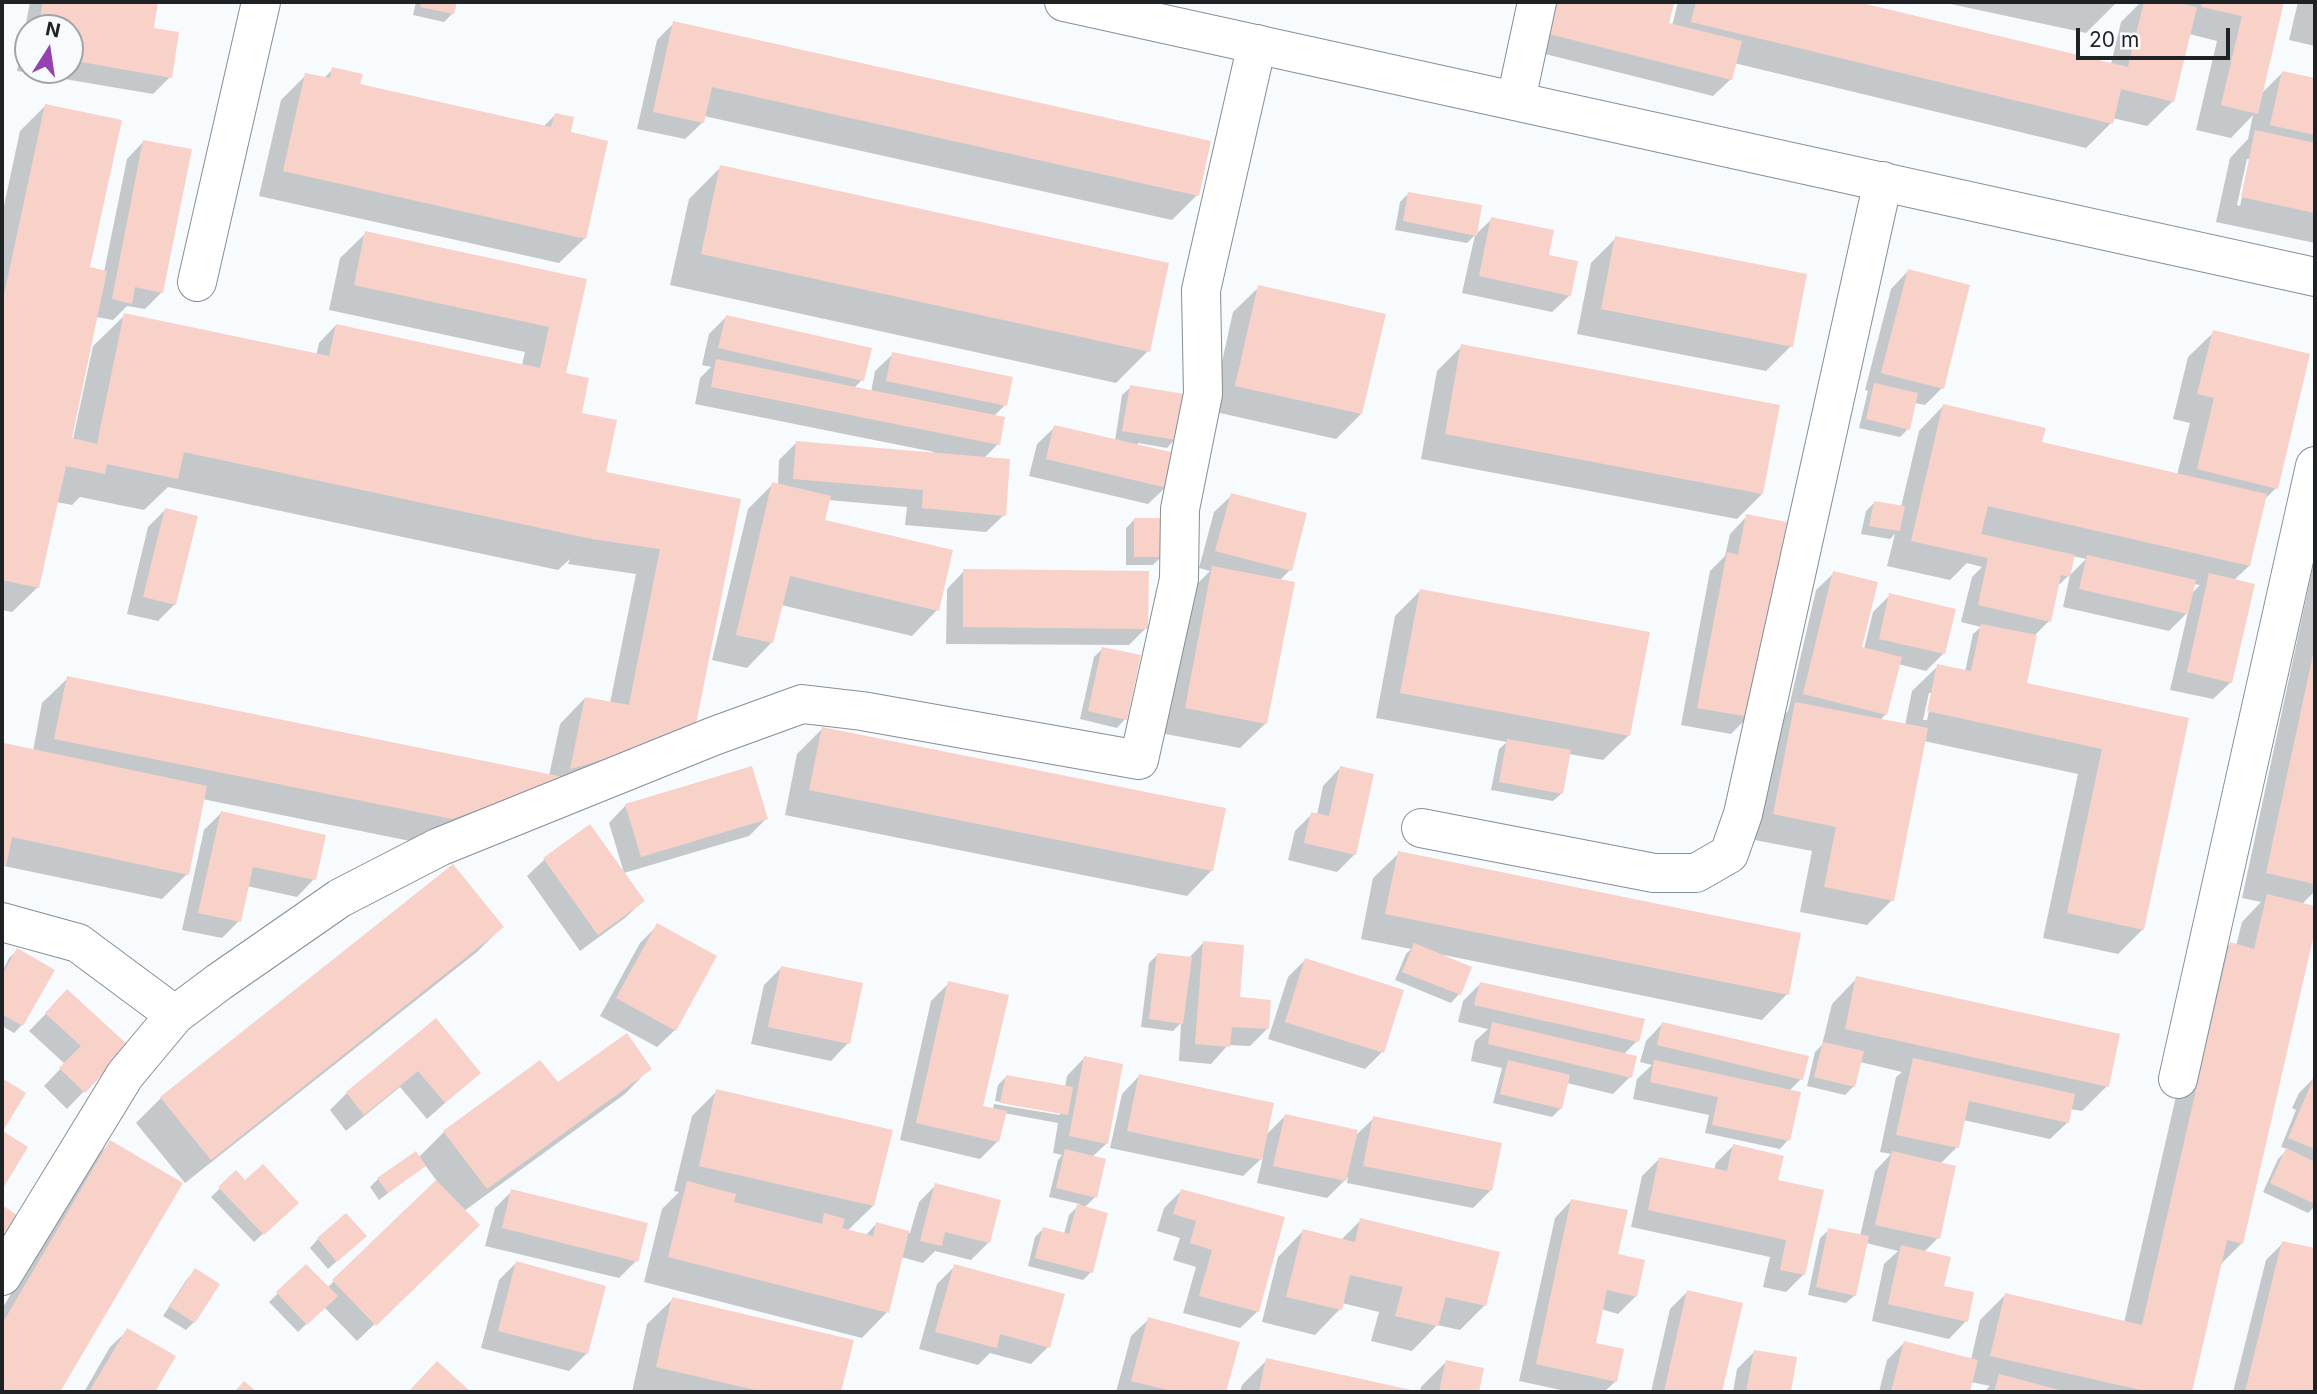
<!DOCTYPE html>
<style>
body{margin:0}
#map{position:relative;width:2317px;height:1394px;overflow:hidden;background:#f7fbfe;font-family:Inter,sans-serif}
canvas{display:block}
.frame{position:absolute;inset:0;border:4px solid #1f2225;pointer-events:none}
.north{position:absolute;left:14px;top:14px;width:70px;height:70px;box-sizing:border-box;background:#f7fbfe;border:2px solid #a1a4a7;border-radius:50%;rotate:12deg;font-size:19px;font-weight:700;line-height:28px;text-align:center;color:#1f2225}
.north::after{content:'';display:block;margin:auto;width:24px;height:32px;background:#9542b0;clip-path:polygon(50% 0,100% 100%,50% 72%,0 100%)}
.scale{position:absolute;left:2076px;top:28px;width:154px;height:32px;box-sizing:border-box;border:4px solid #1f2225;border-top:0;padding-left:9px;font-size:21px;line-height:24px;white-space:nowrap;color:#1f2225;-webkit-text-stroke:5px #f7fbfe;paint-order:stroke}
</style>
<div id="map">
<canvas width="2317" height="1394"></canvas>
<div class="frame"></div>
<div class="north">N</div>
<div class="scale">20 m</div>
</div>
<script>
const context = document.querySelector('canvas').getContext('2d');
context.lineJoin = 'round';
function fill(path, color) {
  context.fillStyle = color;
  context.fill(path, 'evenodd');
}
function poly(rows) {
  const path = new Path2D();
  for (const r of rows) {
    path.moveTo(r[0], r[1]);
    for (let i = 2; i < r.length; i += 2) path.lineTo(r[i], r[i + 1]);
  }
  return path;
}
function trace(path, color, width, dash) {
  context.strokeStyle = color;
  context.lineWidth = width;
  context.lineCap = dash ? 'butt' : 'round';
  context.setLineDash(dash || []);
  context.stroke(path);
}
fill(poly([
 [30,2,156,3,152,30,170,77,153,94,17,71],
 [28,28,70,28,70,70,28,70],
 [416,2,455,2,452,14,444,22,413,15],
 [1545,2,1660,2,1672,5,1667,25,1672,26,1678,2,1851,2,2111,64,2121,22,2141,2,2167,2,2183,6,2184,2,2283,2,2260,95,2282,73,2315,80,2315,243,2216,222,2230,158,2248,139,2253,115,2231,138,2196,130,2217,41,2189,34,2173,101,2147,126,2112,118,2111,123,2086,148,1734,63,1731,79,1713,96,1533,51],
 [2247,159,2250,159,2240,206,2237,205],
 [1941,2,2117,2,2086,33],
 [2298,2,2315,2,2315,46,2289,40],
 [674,23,1197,195,1172,220,704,116,703,122,685,139,637,129,657,40],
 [333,69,358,85,543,127,555,115,569,133,585,238,559,263,259,196,281,100,306,75,324,78],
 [45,106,88,268,104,272,127,159,144,141,162,292,145,309,127,306,113,320,96,317,68,444,73,439,93,346,125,315,316,356,319,343,336,325,522,365,525,352,329,310,340,258,366,233,584,280,564,375,604,473,739,500,693,733,425,844,202,799,187,874,162,899,4,866,2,868,2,748,5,745,33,751,42,703,68,678,549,776,560,724,585,698,610,703,636,574,568,564,570,559,558,570,168,487,144,510,80,497,72,505,56,502,38,587,12,612,2,610,2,215,20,131],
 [721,167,1148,351,1116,383,670,285,689,199],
 [1408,194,1475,235,1492,219,1547,257,1570,295,1552,312,1462,293,1475,235,1467,243,1395,230,1400,202],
 [1616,238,1791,346,1766,371,1577,334,1591,263],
 [1908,271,1942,388,1925,405,1914,403,1908,429,1900,437,1859,428,1868,391,1865,390,1891,289],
 [1259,287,1361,414,1336,439,1211,411,1233,312],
 [726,317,862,380,854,388,871,392,875,371,893,354,1005,405,994,416,998,444,984,458,1004,515,986,532,905,525,907,507,828,500,823,521,937,610,912,636,781,605,772,642,747,668,712,660,748,509,773,484,778,485,779,460,797,442,933,454,934,452,695,404,700,378,711,367,702,365,709,334],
 [2214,332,2276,488,2264,500,2249,566,2233,581,2231,682,2213,699,2170,690,2188,612,2169,631,2063,607,2070,575,2086,559,2073,556,2068,576,2060,584,2057,584,2049,621,2035,635,2025,684,2187,719,2143,929,2118,954,2043,938,2078,774,1924,741,1892,900,1867,925,1800,912,1812,851,1749,839,1771,729,1788,711,1816,590,1834,573,1859,653,1864,649,1873,612,1890,595,1944,653,1926,671,1898,664,1886,714,1880,720,1905,725,1912,691,1938,666,1965,672,1973,634,1981,627,1961,622,1972,577,1982,567,1967,563,1950,580,1887,566,1895,534,1890,539,1861,534,1866,511,1875,502,1901,507,1919,431,1944,405,2040,443,2177,475,2190,423,2173,419,2188,357],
 [2193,584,2200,585,2191,594],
 [1929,693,1933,693,1927,720,1923,720],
 [1462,346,1762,494,1737,519,1421,459,1437,371],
 [1131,387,1175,439,1167,448,1138,443,1138,446,1166,487,1148,504,1029,476,1037,444,1055,427,1115,441,1122,395],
 [1232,495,1290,570,1279,581,1266,723,1240,748,1160,733,1187,594,1210,571,1199,568,1214,512],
 [165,510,175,604,158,621,127,614,148,527],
 [1747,516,1748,717,1731,734,1681,725,1710,571,1725,556,1730,534],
 [1135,519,1162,556,1153,565,1126,565,1126,528],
 [2315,557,2315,891,2302,904,2315,907,2315,922,2241,1244,2219,1266,2190,1392,1984,1392,1990,1386,1971,1382,1968,1392,1879,1392,1887,1360,1904,1343,1971,1360,1980,1320,2005,1295,2124,1323,2205,970,2230,944,2236,946,2242,922,2261,902,2242,898],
 [964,571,1146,628,1129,645,946,644,947,589],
 [1420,591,1629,735,1603,760,1569,754,1562,793,1553,801,1491,790,1499,749,1507,742,1376,718,1395,616],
 [1102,649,1125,719,1117,728,1080,719,1094,657],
 [822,729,1212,870,1187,896,785,815,797,754],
 [1340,768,1355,854,1337,872,1288,860,1295,831,1312,814,1317,815,1323,786],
 [626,805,766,819,749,836,624,873,609,823],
 [221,813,314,879,297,897,247,886,239,921,222,938,182,930,204,830],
 [1399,853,1787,994,1762,1020,1444,955,1459,994,1451,1003,1395,980,1406,954,1411,949,1361,939,1373,878],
 [545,859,643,901,625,918,580,951,527,876],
 [658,925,675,1030,657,1047,600,1016,640,943],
 [502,927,477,952,185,1183,136,1123,161,1098],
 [1203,943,1238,999,1267,1029,1250,1046,1228,1045,1211,1064,1179,1061,1181,1023,1173,1031,1141,1027,1149,963,1158,954,1188,959],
 [18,950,22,1025,14,1033,2,1026,2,972,9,958],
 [1305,960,1382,1052,1365,1069,1268,1039,1288,977],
 [781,968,848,1043,831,1061,751,1044,764,985],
 [1857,978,2107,1086,2082,1111,2070,1109,2068,1122,2050,1139,1963,1120,1957,1147,1940,1164,1938,1238,1924,1252,1942,1287,1966,1321,1949,1339,1872,1321,1884,1264,1898,1251,1866,1243,1855,1295,1846,1303,1808,1295,1820,1238,1829,1230,1860,1236,1875,1171,1891,1154,1880,1152,1896,1077,1902,1072,1860,1062,1854,1086,1845,1095,1807,1086,1815,1052,1822,1045,1832,1004],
 [949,983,981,1107,993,1110,994,1104,1060,1115,1060,1112,995,1101,998,1085,1006,1077,1065,1087,1067,1076,1084,1058,1107,1143,1092,1157,1095,1197,1084,1208,1091,1272,1083,1280,1028,1266,1035,1237,1043,1229,1064,1234,1069,1215,1080,1204,1049,1197,1058,1160,1062,1155,1053,1153,1058,1123,1004,1113,998,1141,980,1159,900,1140,931,1001],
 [1480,984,1637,1041,1623,1055,1630,1077,1613,1094,1567,1083,1561,1108,1552,1117,1493,1103,1502,1068,1471,1061,1475,1041,1488,1029,1458,1022,1463,1001],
 [68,991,127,1046,67,1109,44,1086,65,1064,29,1031],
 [435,1021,479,1073,427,1119,400,1087,346,1131,330,1110,347,1093],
 [1663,1023,1801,1079,1789,1091,1788,1140,1780,1149,1705,1133,1709,1115,1633,1099,1637,1079,1652,1065,1640,1062,1646,1041],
 [650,1068,625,1094,464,1211,477,1225,357,1341,324,1307,298,1332,269,1302,306,1266,327,1288,437,1181,425,1165,379,1200,370,1187,378,1179,418,1158,444,1132,557,1085],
 [1139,1076,1265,1136,1285,1116,1354,1137,1374,1118,1491,1190,1473,1208,1347,1183,1348,1177,1327,1198,1257,1183,1263,1157,1243,1176,1110,1148,1122,1094],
 [2315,1077,2315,1206,2308,1213,2263,1192,2278,1159,2288,1149,2281,1147,2296,1110,2292,1108,2299,1093],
 [717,1091,873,1206,847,1231,865,1236,876,1224,910,1233,919,1202,936,1185,989,1242,971,1260,935,1251,923,1263,901,1257,887,1312,862,1338,644,1282,662,1209,679,1192,674,1191,692,1116],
 [111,1142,181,1183,58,1392,2,1392,2,1309,86,1167],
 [1733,1146,1776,1181,1804,1274,1786,1292,1763,1287,1770,1257,1631,1227,1642,1176,1659,1159,1714,1170,1716,1163],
 [236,1173,245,1183,296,1203,254,1242,211,1197],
 [512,1191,636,1261,619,1278,485,1246,495,1208],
 [1181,1191,1258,1311,1240,1328,1183,1313,1196,1267,1173,1260,1180,1238,1157,1231,1164,1208],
 [1572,1200,1616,1255,1636,1296,1618,1314,1601,1309,1594,1345,1616,1381,1604,1392,1570,1392,1519,1381,1555,1218],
 [1361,1220,1485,1305,1460,1330,1437,1325,1412,1351,1371,1341,1379,1312,1342,1303,1340,1309,1315,1335,1262,1322,1278,1257,1303,1231,1340,1241],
 [318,1239,356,1244,328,1269,310,1248],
 [2283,1243,2315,1250,2314,1392,2233,1392,2266,1260],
 [516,1263,587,1353,569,1371,481,1348,499,1280],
 [955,1266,1048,1347,1031,1364,990,1353,978,1365,919,1349,937,1284],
 [196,1270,194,1322,186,1330,163,1316,187,1279],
 [1687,1292,1740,1304,1720,1392,1651,1392,1670,1309],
 [673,1299,851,1341,840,1392,632,1392,647,1324],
 [1149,1319,1238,1343,1224,1392,1116,1392,1131,1336],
 [128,1330,174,1357,153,1392,84,1392,110,1347],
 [1754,1352,1795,1359,1789,1392,1733,1392,1737,1369],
 [1267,1360,1413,1392,1240,1392,1242,1385],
 [1446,1362,1482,1370,1477,1392,1420,1392,1421,1387]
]), '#0003');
fill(poly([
 [43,2,158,2,154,28,179,32,172,78,70,60,70,28,38,28],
 [422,2,457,2,454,14,420,7],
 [1557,2,1674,3,1669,23,1742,41,1732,80,1549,34],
 [1696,2,1858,2,2128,67,2144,2,2174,2,2197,7,2174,102,2121,89,2113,124,1691,22],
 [2202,2,2284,2,2258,114,2221,105,2242,16,2201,7],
 [673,21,1211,141,1199,196,712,87,704,123,653,112],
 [332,67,363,74,360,84,551,127,555,113,574,117,571,132,608,141,586,239,283,171,305,73,330,78],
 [2282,71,2315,78,2315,135,2270,125],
 [45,104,122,120,90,267,107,271,72,438,97,444,124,313,329,356,336,324,540,368,549,327,354,285,365,231,587,279,566,373,589,378,582,413,617,420,606,472,741,499,694,734,570,769,585,697,629,705,660,549,592,539,184,452,178,479,107,464,105,474,66,466,39,588,2,580,2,304],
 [2255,130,2315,143,2315,213,2241,197],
 [143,140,192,149,163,293,135,287,132,304,112,299],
 [720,165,1169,263,1150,352,701,254],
 [1408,192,1482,205,1477,236,1403,221],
 [1491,217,1554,230,1549,255,1578,261,1571,296,1479,276],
 [1615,236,1807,274,1793,347,1601,309],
 [1908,269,1970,285,1944,389,1881,373],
 [1258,285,1386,314,1362,414,1235,386],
 [726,315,872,348,864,381,718,348],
 [2213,330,2310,354,2278,489,2197,469,2214,398,2197,394],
 [1461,344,1780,405,1763,494,1445,434],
 [892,352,1013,377,1007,406,886,381],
 [716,359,1005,417,1000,445,711,387],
 [1874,383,1918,393,1910,430,1866,419],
 [1130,385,1184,394,1177,440,1122,431],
 [1943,404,2046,428,2042,442,2267,494,2250,566,1988,506,1981,534,2075,555,2070,577,2061,575,2051,622,1978,605,1988,558,1911,541],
 [1054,425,1175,453,1167,488,1046,459],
 [796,441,1010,459,1006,516,922,508,923,490,793,479],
 [772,482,831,496,825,520,953,550,939,611,790,576,773,643,736,635],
 [1231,493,1307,513,1292,571,1215,551],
 [1874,501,1905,506,1900,531,1869,526],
 [165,508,198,516,176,605,143,597],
 [1746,514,1787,522,1750,717,1697,708,1727,552,1738,555],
 [1134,518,1164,518,1163,557,1134,557],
 [2087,555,2196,580,2188,614,2079,589],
 [1212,566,1295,582,1267,724,1185,708],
 [963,569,1149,571,1148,629,963,627],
 [1833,571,1878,582,1862,647,1902,657,1887,715,1803,694],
 [2209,573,2255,584,2232,683,2187,672],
 [1420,589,1650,632,1630,736,1400,693],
 [1889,593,1956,609,1945,654,1879,639],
 [1981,624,2037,635,2027,683,2189,718,2144,930,2067,913,2102,749,1927,711,1937,664,1971,671],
 [1102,647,1141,655,1127,720,1088,711],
 [2314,650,2315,651,2315,884,2266,873],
 [67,676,568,778,452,819,54,739],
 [1795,702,1928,728,1894,901,1824,887,1836,827,1773,814],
 [822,727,1226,808,1213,871,809,790],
 [1507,739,1571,750,1563,794,1499,782],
 [4,743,207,786,189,875,12,837,6,866,2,865,2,755],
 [752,766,768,819,641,857,625,804],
 [1340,766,1374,774,1356,855,1304,843,1311,812,1329,816],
 [221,811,326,835,316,880,253,867,241,922,198,913],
 [590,824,645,901,598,935,543,858],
 [1398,851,1801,933,1789,995,1385,914],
 [453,864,504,927,211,1160,160,1097],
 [2267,894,2315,906,2315,930,2243,1244,2227,1240,2192,1392,2150,1392,1990,1356,2005,1293,2142,1325,2230,942,2254,949],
 [657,923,717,956,676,1031,616,998],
 [1203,941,1244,945,1240,997,1271,1000,1269,1029,1232,1027,1230,1047,1195,1044],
 [1414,943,1472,967,1461,995,1402,972],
 [17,948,55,970,23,1026,2,1014,2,975],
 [1157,953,1192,957,1183,1024,1149,1019],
 [1305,958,1404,990,1384,1053,1285,1022],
 [781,966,863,983,850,1044,768,1027],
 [1856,976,2120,1034,2109,1087,1845,1029],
 [948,981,1009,995,983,1106,1007,1111,999,1142,916,1123],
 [1480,982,1645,1019,1639,1042,1474,1005],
 [67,989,129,1046,85,1093,59,1068,81,1046,45,1013],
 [436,1018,481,1073,445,1103,418,1071,364,1115,346,1092],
 [1492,1022,1637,1056,1632,1078,1488,1044],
 [1662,1022,1809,1056,1803,1080,1657,1045],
 [627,1033,652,1069,487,1189,443,1131,540,1060,558,1082],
 [1823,1042,1864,1051,1855,1087,1814,1077],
 [1084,1056,1123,1064,1108,1144,1069,1136],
 [1913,1058,2075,1094,2069,1123,1969,1101,1959,1148,1896,1135],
 [1508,1060,1570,1075,1562,1109,1500,1094],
 [1654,1060,1801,1092,1790,1141,1712,1125,1718,1097,1650,1082],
 [1139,1074,1274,1103,1262,1160,1127,1131],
 [1006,1075,1073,1087,1068,1115,1000,1103],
 [2315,1075,2315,1149,2288,1138],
 [2,1078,26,1093,3,1131,28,1147,2,1190],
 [716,1089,893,1130,874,1206,699,1166],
 [1285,1114,1358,1130,1346,1181,1273,1166],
 [1373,1116,1502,1143,1492,1191,1363,1166],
 [110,1140,183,1183,60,1392,2,1392,2,1324],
 [1733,1144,1784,1156,1778,1180,1824,1190,1805,1275,1780,1270,1786,1240,1648,1210,1659,1157,1727,1171],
 [2286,1148,2315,1162,2315,1204,2270,1183],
 [1065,1149,1106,1159,1097,1198,1056,1188],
 [416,1151,426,1166,388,1193,377,1178],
 [1892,1151,1956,1166,1940,1239,1875,1225],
 [263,1164,299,1203,264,1235,218,1187,236,1170,245,1180],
 [436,1180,480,1225,376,1326,332,1280],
 [687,1181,736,1194,734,1202,822,1224,824,1213,845,1219,842,1228,873,1236,876,1222,909,1231,889,1313,668,1257],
 [935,1183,1001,1200,990,1243,945,1232,942,1246,920,1241],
 [511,1189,648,1223,638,1262,502,1228],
 [1181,1189,1285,1217,1259,1312,1199,1296,1212,1250,1190,1243,1196,1221,1173,1214],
 [1571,1199,1628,1210,1618,1254,1645,1260,1637,1297,1607,1290,1596,1343,1624,1349,1617,1382,1536,1364],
 [1077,1204,1108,1213,1093,1273,1035,1258,1043,1227,1069,1234],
 [2,1205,17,1215,2,1241],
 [346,1213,367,1236,337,1262,317,1238],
 [1360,1218,1500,1252,1486,1306,1446,1297,1438,1326,1395,1316,1403,1287,1350,1275,1342,1310,1286,1297,1303,1229,1355,1242],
 [1828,1228,1869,1236,1856,1296,1816,1287],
 [2282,1241,2315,1248,2315,1392,2245,1392],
 [1901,1245,1951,1257,1944,1286,1974,1292,1968,1322,1888,1304],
 [516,1261,606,1286,588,1354,498,1331],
 [306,1264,338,1296,307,1325,276,1292],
 [954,1264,1065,1294,1050,1348,1000,1334,997,1348,935,1332],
 [195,1268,220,1284,195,1323,170,1307],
 [1687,1290,1743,1303,1722,1392,1664,1392],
 [672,1297,854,1340,841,1392,764,1392,656,1367],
 [1148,1317,1240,1342,1226,1392,1176,1392,1131,1381],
 [127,1328,176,1356,155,1392,89,1392],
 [1904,1341,1978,1360,1970,1392,1891,1392],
 [1754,1350,1797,1357,1791,1392,1746,1392],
 [1266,1358,1416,1391,1416,1392,1259,1392],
 [1446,1360,1484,1368,1479,1392,1439,1392],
 [437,1361,471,1392,408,1392],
 [1999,1374,2063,1391,2062,1392,1994,1392],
 [244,1381,257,1392,234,1392]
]), '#f8d2c9');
const street = poly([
 [1516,100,1537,2],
 [197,282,261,2],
 [1421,828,1654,873,1696,873,1729,854,1743,814,1883,181],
 [2,922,78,943,175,1015],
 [2178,1079,2315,466],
 [2,1276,125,1075,175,1015,219,982,340,898,439,847,714,736,802,704,862,711,1139,760,1179,579,1180,509,1203,394,1201,290,1257,44]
]);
const secondary = poly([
 [1064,2,2315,277]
]);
trace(street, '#868e96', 40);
trace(secondary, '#868e96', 40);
trace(street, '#fff', 38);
trace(secondary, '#fff', 38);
</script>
